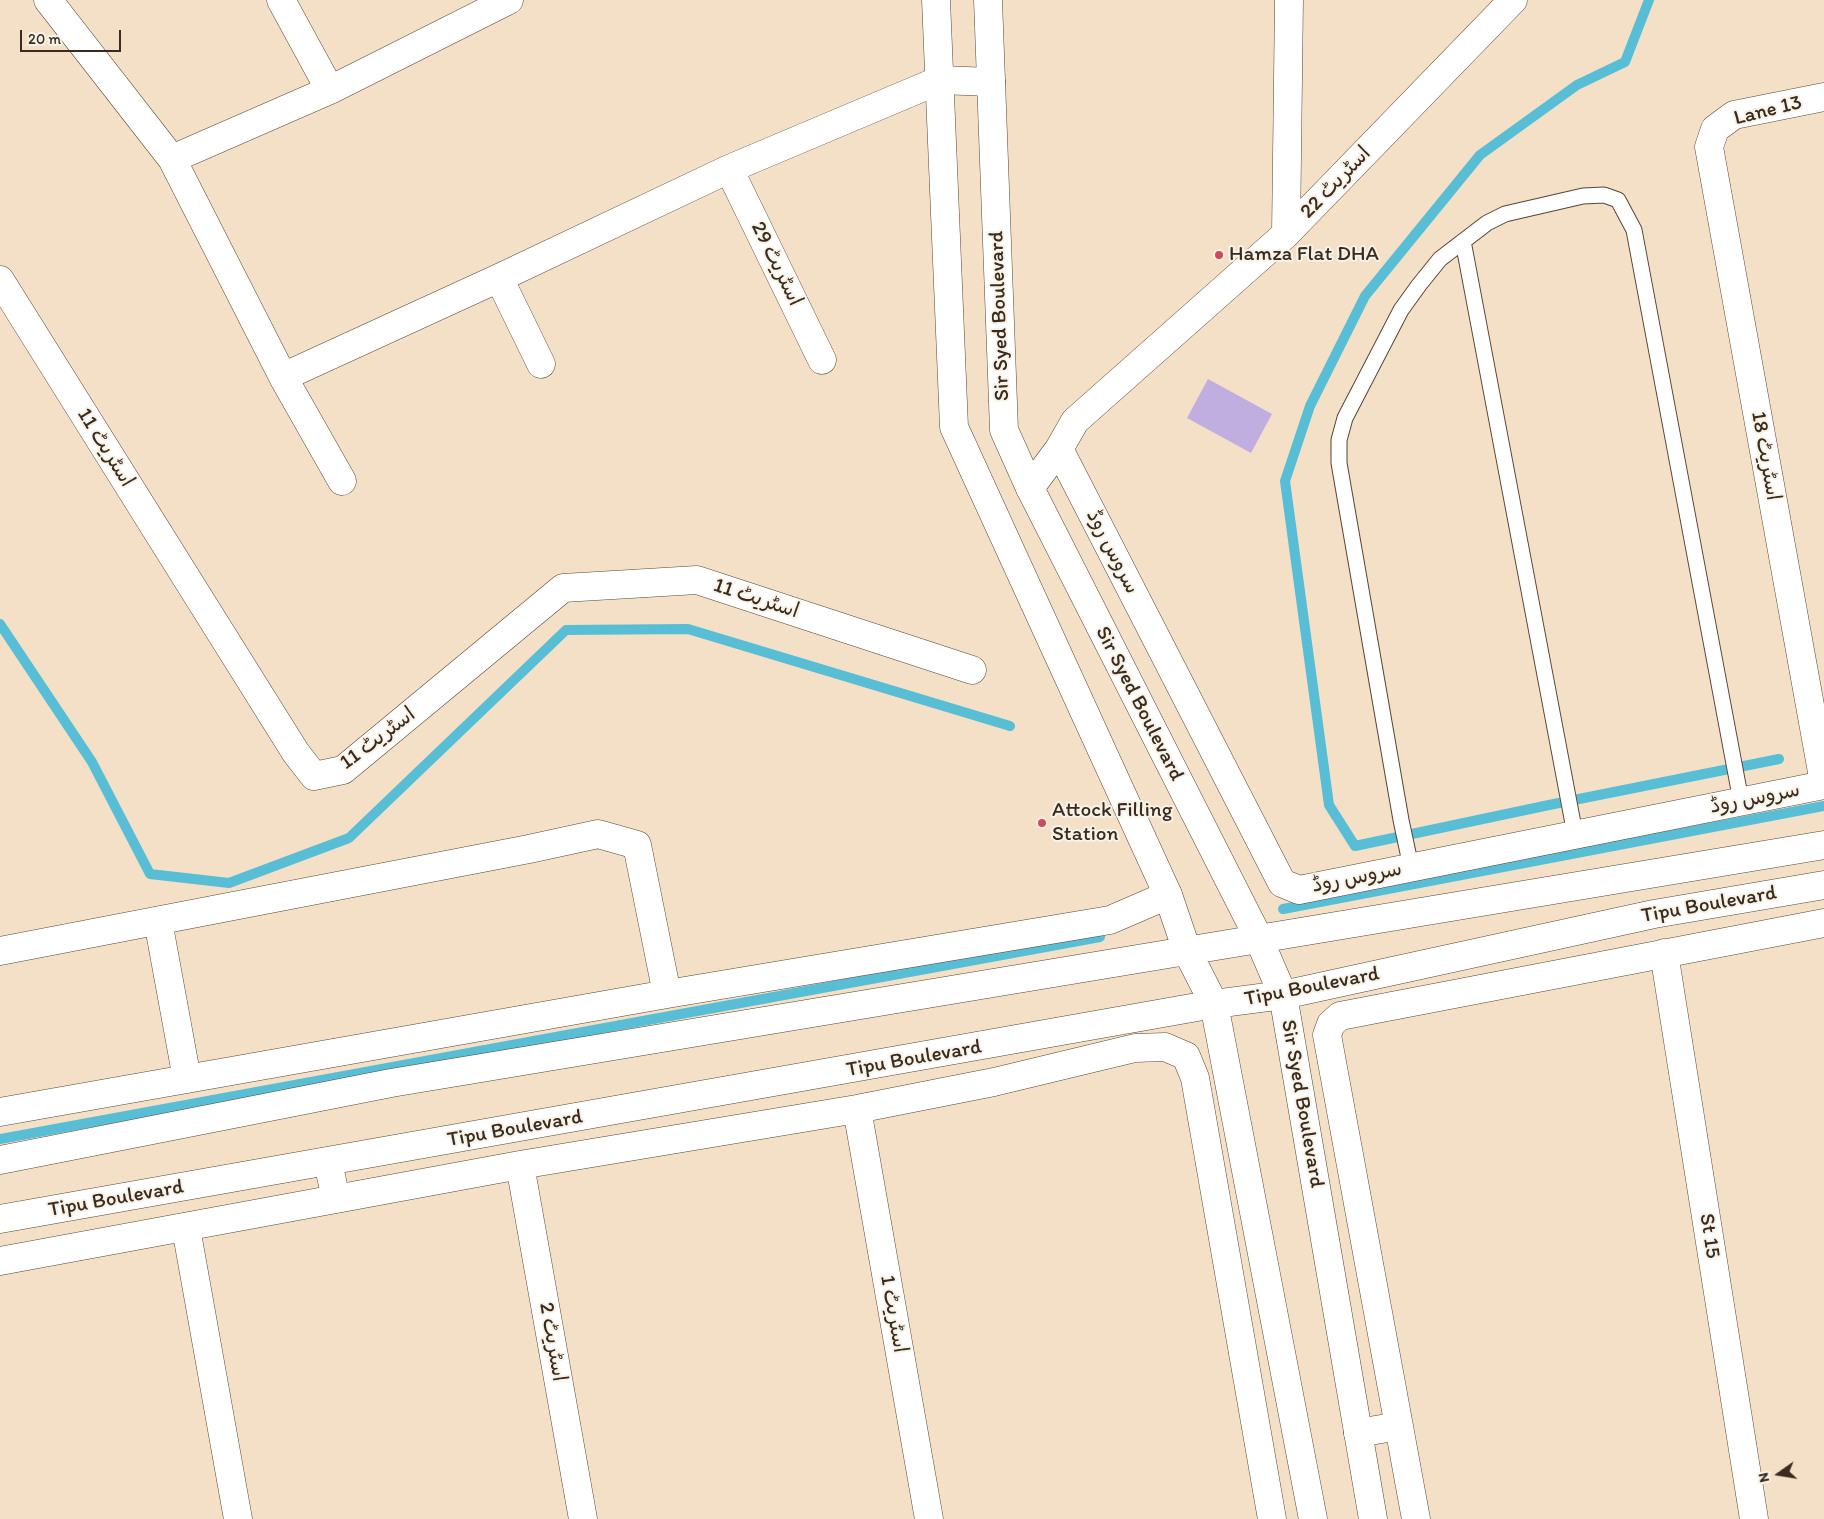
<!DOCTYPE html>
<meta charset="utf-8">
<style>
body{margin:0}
#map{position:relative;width:1824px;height:1519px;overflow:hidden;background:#f4e0c6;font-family:Itim,sans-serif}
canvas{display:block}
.north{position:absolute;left:1754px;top:1449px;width:50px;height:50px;-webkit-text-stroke:4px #f7f3e8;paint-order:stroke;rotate:257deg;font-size:14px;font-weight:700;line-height:20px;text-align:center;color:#3b2a1e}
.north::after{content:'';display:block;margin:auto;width:18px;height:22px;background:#3b2a1e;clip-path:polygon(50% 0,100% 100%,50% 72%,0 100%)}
.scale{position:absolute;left:20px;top:30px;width:101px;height:22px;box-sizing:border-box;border:2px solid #3b2a1e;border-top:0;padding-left:6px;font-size:15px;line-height:18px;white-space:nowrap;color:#3b2a1e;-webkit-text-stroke:4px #f7f3e8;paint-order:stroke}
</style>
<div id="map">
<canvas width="1824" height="1519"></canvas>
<div class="north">N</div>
<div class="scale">20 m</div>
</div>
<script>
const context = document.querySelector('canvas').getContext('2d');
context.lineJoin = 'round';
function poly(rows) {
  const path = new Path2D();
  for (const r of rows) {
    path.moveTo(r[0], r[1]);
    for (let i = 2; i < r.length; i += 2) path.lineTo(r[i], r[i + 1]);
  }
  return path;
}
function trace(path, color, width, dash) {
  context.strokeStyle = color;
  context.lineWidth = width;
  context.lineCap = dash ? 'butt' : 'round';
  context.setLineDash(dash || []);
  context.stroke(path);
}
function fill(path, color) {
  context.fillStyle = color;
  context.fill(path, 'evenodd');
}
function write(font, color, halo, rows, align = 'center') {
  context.font = font + ' Itim,"Playpen Sans Arabic",sans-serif';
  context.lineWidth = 4;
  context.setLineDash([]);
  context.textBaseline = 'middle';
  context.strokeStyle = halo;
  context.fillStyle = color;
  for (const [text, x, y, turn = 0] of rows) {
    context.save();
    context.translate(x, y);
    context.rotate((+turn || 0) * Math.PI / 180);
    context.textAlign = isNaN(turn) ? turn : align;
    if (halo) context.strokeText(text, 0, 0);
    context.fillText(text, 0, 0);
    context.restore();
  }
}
trace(poly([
 [1649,0,1625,62,1577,85,1480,155,1365,296,1310,406,1285,481,1329,805,1355,846,1549,805,1779,759],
 [0,624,92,762,150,874,229,883,349,838,566,630,688,629,1010,726],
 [1283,909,1824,806],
 [0,1139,1100,937]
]), '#58bed6', 10);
fill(poly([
 [1208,379,1272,414,1251,453,1187,418]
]), '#c0aee0');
const service = poly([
 [1463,241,1575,834],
 [1411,867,1401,820,1339,463,1339,440,1345,418,1401,310,1419,285,1440,259,1487,223,1505,214,1583,196,1604,195,1618,200,1634,230,1741,801]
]);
const minor = poly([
 [48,0,172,159,283,377,342,481],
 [281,0,330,90],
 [1824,97,1734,115,1715,129,1709,147,1824,783],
 [172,159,330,90,509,0],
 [729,169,822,360],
 [1286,234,1289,0],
 [499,278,541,364],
 [0,280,296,753,314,776,343,770,563,588,697,580,972,670],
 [283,377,499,278,729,169,940,80,991,82],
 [1059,449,1282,883,1299,890,1824,785],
 [1030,488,1059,449,1075,421,1286,234,1513,0],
 [158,921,187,1079],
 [0,951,529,849,598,834,637,845,667,994],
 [1664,953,1754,1519],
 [857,1109,929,1519],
 [0,1112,667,994,1110,920,1168,895],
 [328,1162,336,1199],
 [520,1165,583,1519],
 [186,1228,238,1519],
 [0,1261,520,1165,857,1109,994,1082,1135,1048,1165,1047,1186,1056,1195,1078,1272,1519],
 [1358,1433,1399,1426],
 [1416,1519,1327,1035,1331,1024,1340,1016,1824,923]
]);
const tertiary = poly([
 [936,0,954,427,1168,895,1187,951,1214,1004,1313,1519],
 [988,0,1004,430,1030,488,1258,937,1283,995,1373,1519],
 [0,1160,391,1083,1824,845],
 [0,1219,1214,1004,1283,995,1654,914,1824,885]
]);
trace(service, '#574537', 17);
trace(minor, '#574537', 29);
trace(tertiary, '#574537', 29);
trace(service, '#fff', 15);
trace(minor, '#fff', 28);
trace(tertiary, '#fff', 28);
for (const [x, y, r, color] of [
 [1219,255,5,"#d1495b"],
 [1042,823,5,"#d1495b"]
]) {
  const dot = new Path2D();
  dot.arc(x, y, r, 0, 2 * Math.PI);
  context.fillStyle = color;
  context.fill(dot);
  trace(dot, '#f7f3e8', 2);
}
write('21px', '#3b2a1e', '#f7f3e8', [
 ["Lane 13",1768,111,-14],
 ["اسٹریٹ 22",1336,183,-46],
 ["اسٹریٹ 29",776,264,64],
 ["Sir Syed Boulevard",1000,316,-92],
 ["اسٹریٹ 11",105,448,58],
 ["اسٹریٹ 18",1765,456,80],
 ["سروس روڈ",1112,552,63],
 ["اسٹریٹ 11",756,599,18],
 ["Sir Syed Boulevard",1139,704,63],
 ["اسٹریٹ 11",378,739,-37],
 ["سروس روڈ",1755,799,-11],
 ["سروس روڈ",1357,878,-11],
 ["Tipu Boulevard",1709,905,-10],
 ["Tipu Boulevard",1312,987,-11],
 ["Tipu Boulevard",914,1059,-10],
 ["Sir Syed Boulevard",1302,1104,80],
 ["Tipu Boulevard",515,1129,-10],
 ["Tipu Boulevard",116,1199,-10],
 ["St 15",1709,1236,81],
 ["اسٹریٹ 1",893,1314,80],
 ["اسٹریٹ 2",552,1342,80]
]);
write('21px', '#3b2a1e', '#f7f3e8', [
 ["Hamza Flat DHA",1229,255],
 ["Attock Filling",1052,811],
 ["Station",1052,835]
], 'left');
</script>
